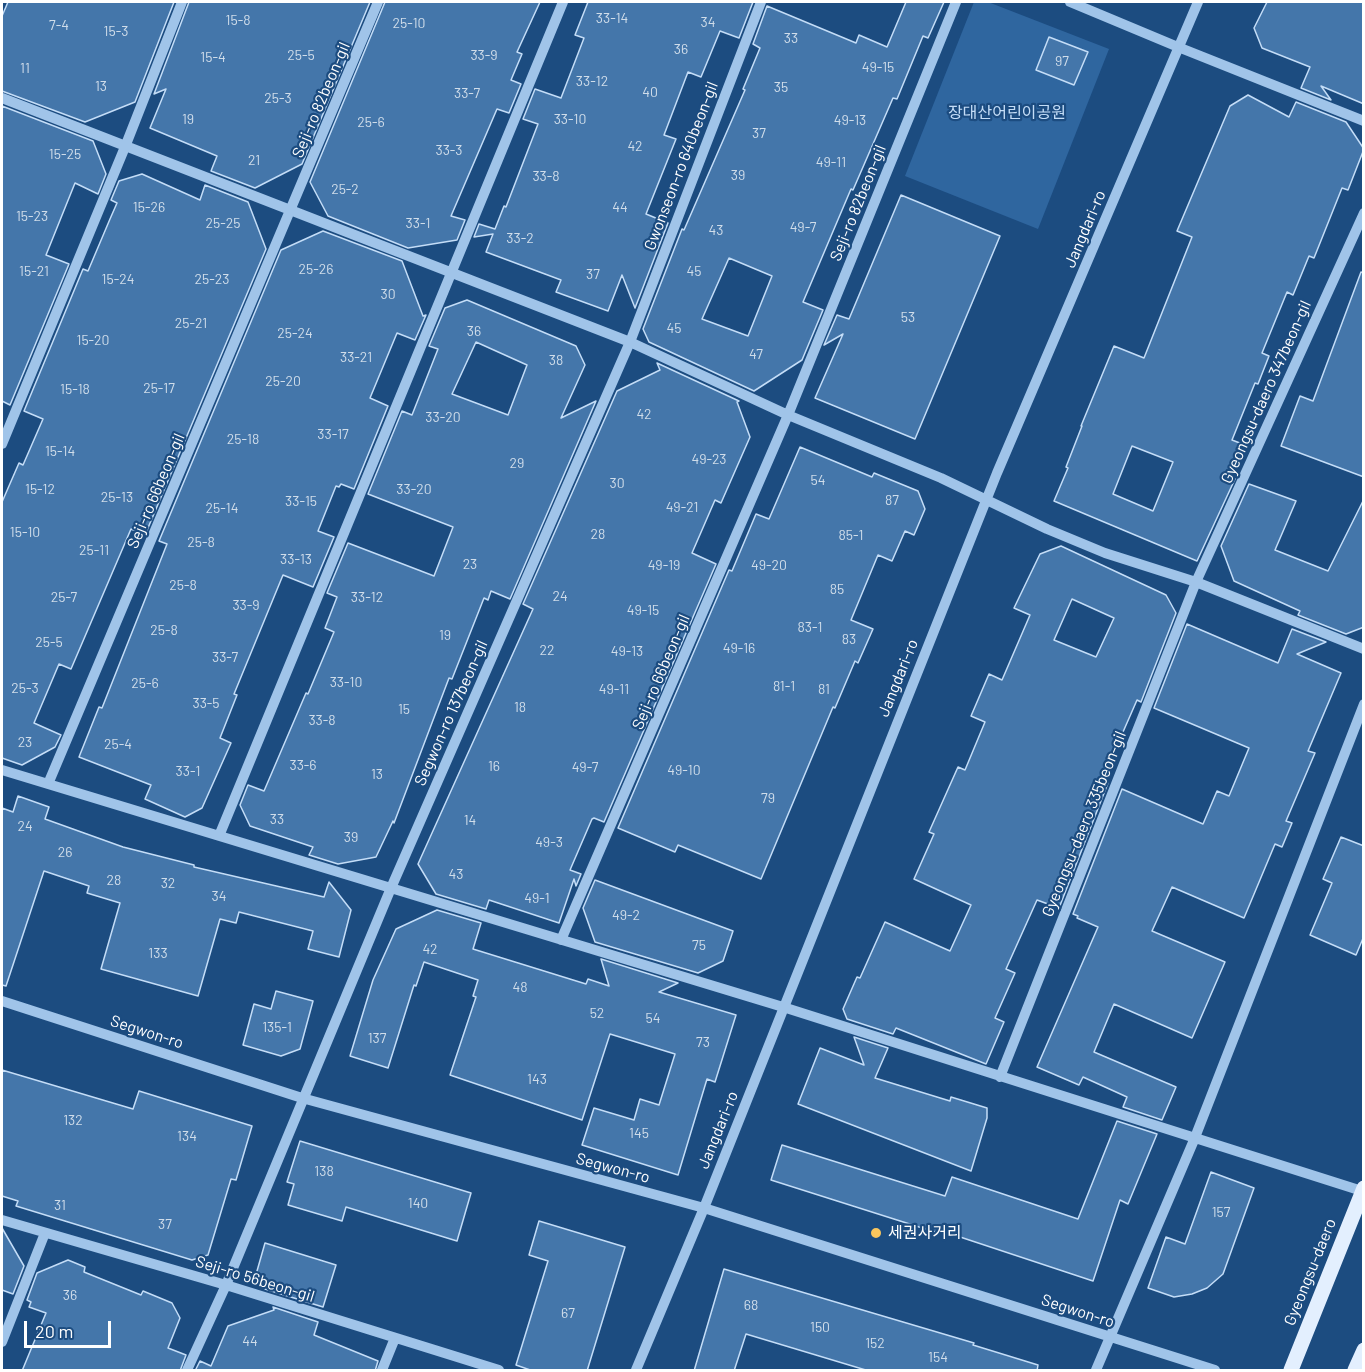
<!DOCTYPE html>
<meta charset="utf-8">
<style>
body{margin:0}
#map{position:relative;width:1365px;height:1372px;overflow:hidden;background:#1c4c80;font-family:Barlow,sans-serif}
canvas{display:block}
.frame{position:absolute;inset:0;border:3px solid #fff;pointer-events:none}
.scale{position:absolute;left:24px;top:1321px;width:87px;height:27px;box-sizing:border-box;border:3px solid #fff;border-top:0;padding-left:8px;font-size:18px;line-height:21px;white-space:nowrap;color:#fff;-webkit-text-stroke:4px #1c4c80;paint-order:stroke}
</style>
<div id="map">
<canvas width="1365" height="1372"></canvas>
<div class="frame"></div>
<div class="scale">20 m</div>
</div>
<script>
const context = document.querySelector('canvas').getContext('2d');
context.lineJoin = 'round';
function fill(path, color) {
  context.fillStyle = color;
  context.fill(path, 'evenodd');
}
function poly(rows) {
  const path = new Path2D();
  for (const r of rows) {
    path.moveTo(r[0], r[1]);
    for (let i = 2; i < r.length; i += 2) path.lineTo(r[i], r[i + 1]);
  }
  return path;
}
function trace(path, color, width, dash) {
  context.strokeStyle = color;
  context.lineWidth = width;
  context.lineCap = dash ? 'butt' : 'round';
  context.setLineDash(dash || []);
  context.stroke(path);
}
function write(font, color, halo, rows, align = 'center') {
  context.font = font + ' Barlow,"Noto Sans KR",sans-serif';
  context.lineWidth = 4.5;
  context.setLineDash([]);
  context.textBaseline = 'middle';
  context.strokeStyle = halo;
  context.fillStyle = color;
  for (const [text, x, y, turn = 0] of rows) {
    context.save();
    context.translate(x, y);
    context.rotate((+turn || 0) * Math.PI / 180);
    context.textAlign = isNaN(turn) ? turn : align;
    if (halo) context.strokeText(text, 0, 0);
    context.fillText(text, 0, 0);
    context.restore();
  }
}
fill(poly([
 [974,2,988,2,1109,49,1038,229,905,176]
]), '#2f669f');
const building = poly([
 [8,2,174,2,135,102,85,122,2,91,2,16,8,2],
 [189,2,370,2,302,164,255,188,211,171,217,156,150,128,166,89,154,94,189,2],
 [385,2,540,2,517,52,522,54,511,80,521,84,509,113,497,109,451,216,465,220,457,240,408,248,328,216,310,182,385,2],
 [588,2,753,2,739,38,720,31,701,77,688,72,664,135,676,139,646,214,668,223,635,308,622,275,608,311,556,292,561,280,486,252,493,234,474,237,479,224,495,229,504,206,506,207,538,124,523,119,535,89,561,98,584,38,575,35,588,2],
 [906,2,944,2,928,38,923,36,897,99,893,98,853,190,851,189,803,302,823,310,802,360,754,391,649,342,643,329,682,229,684,230,745,90,743,89,760,48,753,44,767,6,856,43,859,35,887,47,906,2],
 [729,258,772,276,748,336,702,319,729,258],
 [1267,2,1364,2,1364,104,1321,86,1331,100,1301,88,1310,67,1262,48,1254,28,1267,2],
 [1049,37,1088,52,1074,85,1036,70,1049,37],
 [1248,95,1289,117,1296,102,1346,122,1364,149,1348,190,1342,188,1314,258,1309,256,1293,295,1287,292,1262,353,1269,356,1258,384,1255,383,1232,440,1245,445,1232,478,1235,479,1197,561,1054,501,1068,468,1066,467,1082,426,1081,426,1114,346,1144,358,1192,237,1177,231,1230,106,1248,95],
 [1132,446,1173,462,1153,511,1113,494,1132,446],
 [2,106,93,141,106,174,98,194,75,183,46,255,69,264,10,405,2,401,2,106],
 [142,174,200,200,205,185,248,202,266,249,145,535,131,529,71,669,59,664,34,723,61,735,55,747,22,765,2,758,2,502,19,463,23,465,43,419,24,411,83,269,88,271,110,219,117,203,111,200,119,181,142,174],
 [901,195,1000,236,915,439,815,398,843,334,824,345,837,315,849,319,901,195],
 [323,231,402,261,423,316,426,315,415,340,397,333,370,398,388,406,354,489,341,484,339,487,336,486,318,531,334,537,313,587,283,575,234,694,237,695,220,738,231,743,202,808,185,817,145,799,151,785,79,757,99,707,102,708,167,544,159,541,281,250,323,231],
 [1361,272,1364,273,1364,477,1281,446,1300,396,1313,401,1361,272],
 [467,300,576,346,585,365,561,418,596,401,510,599,491,591,488,600,484,598,452,679,449,678,394,823,393,821,376,857,338,864,309,855,313,847,250,826,240,805,248,785,264,791,306,693,308,694,334,632,325,628,337,597,327,593,348,543,434,576,453,527,368,494,402,411,412,415,438,349,429,346,445,308,467,300],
 [476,342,527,365,508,415,452,394,476,342],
 [657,363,739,401,737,402,750,437,721,503,715,500,692,553,716,564,604,822,594,818,592,819,570,870,581,874,576,886,574,879,559,923,489,900,486,909,436,894,418,864,533,609,523,604,617,391,660,370,657,363],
 [800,447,872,477,874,473,918,491,925,509,914,535,905,531,892,561,878,555,851,620,873,629,858,663,855,661,835,708,833,707,761,879,678,845,675,852,618,828,729,570,732,571,756,514,769,519,800,447],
 [1249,484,1296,501,1275,550,1328,571,1364,499,1364,627,1346,634,1298,615,1300,611,1234,581,1221,546,1249,484],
 [1061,546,1166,595,1176,613,1141,702,1137,700,1102,780,1108,783,1059,908,1037,900,1006,969,1015,973,995,1018,1004,1022,986,1064,896,1028,893,1034,847,1019,843,1009,857,977,860,978,885,922,950,951,971,905,914,879,934,834,929,832,958,767,965,770,985,722,971,716,989,674,1002,680,1030,615,1014,608,1040,554,1061,546],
 [1072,599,1114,618,1096,657,1054,640,1072,599],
 [1187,624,1278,663,1292,629,1326,642,1297,654,1341,673,1308,751,1315,753,1286,821,1292,823,1282,847,1275,844,1244,918,1172,887,1152,931,1225,962,1192,1038,1114,1004,1094,1052,1176,1087,1162,1120,1123,1107,1127,1097,1083,1077,1079,1085,1037,1067,1098,927,1077,918,1078,916,1073,914,1122,789,1203,824,1217,791,1229,796,1249,748,1154,708,1187,624],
 [18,796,49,807,45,819,123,847,194,865,194,867,324,897,329,882,351,910,339,957,308,949,313,931,239,912,236,923,220,919,198,996,101,969,120,903,87,893,89,886,44,871,6,986,2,985,2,808,13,812,18,796],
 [1341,837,1364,846,1364,936,1356,955,1310,935,1332,883,1323,879,1341,837],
 [595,880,733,931,723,961,698,973,595,942,583,908,595,880],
 [437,910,481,923,473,949,586,984,588,979,609,986,601,959,678,983,659,992,736,1015,715,1082,707,1079,678,1175,582,1145,594,1108,634,1120,640,1099,659,1105,675,1054,610,1034,582,1120,450,1075,476,997,473,996,478,980,424,962,416,986,414,985,388,1068,350,1056,373,980,396,929,437,910],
 [276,991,313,1001,300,1049,281,1056,243,1045,254,1004,271,1009,276,991],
 [854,1037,888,1048,875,1078,950,1101,951,1097,987,1108,987,1118,971,1171,798,1104,820,1048,864,1065,854,1037],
 [2,1070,133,1109,139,1091,252,1126,236,1180,231,1179,208,1255,192,1260,16,1206,18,1201,2,1196,2,1070],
 [1117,1121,1157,1134,1128,1204,1120,1200,1093,1281,939,1230,938,1233,771,1180,782,1145,945,1196,952,1177,1078,1219,1117,1121],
 [300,1141,471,1193,457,1241,346,1207,342,1221,288,1205,294,1184,287,1182,300,1141],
 [1211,1172,1254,1188,1223,1274,1207,1288,1192,1294,1174,1297,1148,1288,1166,1237,1185,1244,1211,1172],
 [539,1221,625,1247,587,1371,533,1371,516,1365,548,1261,529,1255,539,1221],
 [2,1228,24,1266,13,1294,2,1290,2,1228],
 [265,1243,336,1265,323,1307,265,1289,257,1271,265,1243],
 [68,1260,85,1267,84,1272,141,1295,143,1291,172,1303,180,1318,168,1348,186,1355,180,1371,22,1371,46,1313,29,1307,31,1302,27,1300,37,1273,68,1260],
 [724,1269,974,1343,973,1345,1038,1365,1037,1371,869,1371,746,1334,734,1371,694,1371,724,1269],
 [273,1307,318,1322,314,1335,378,1361,375,1371,195,1371,200,1361,211,1366,228,1326,274,1310,273,1307]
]);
fill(building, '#4476aa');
trace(building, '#c4ddf7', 1.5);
trace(poly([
 [1070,2,1178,47,1364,121],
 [2,98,630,342,788,415,941,478,1047,529,1105,553,1196,582,1364,649],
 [2,444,125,147,182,2],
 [2,770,783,1007,1362,1191],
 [48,784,378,2],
 [219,836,563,2],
 [561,940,788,415,956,2],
 [2,1001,302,1098,704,1208,1215,1370],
 [1000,1077,1196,582,1364,213],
 [2,1220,226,1285,499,1370],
 [2,1342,45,1233],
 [187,1370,226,1285,391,888,630,342,761,2],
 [382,1370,395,1338],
 [636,1370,704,1208,997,473,1198,2],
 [1096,1370,1194,1140,1364,704]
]), '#a0c4e9', 10);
trace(poly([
 [1291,1370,1364,1188],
 [1355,1370,1364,1350]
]), '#e3effe', 15);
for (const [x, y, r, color] of [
 [876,1233,6,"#fac65d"]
]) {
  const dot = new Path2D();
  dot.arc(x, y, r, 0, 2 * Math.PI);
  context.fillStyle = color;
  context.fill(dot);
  trace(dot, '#1c4c80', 2);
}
write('14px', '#d0ddea', null, [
 ["33-14",612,18],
 ["15-8",238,20],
 ["34",708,22],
 ["25-10",409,23],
 ["7-4",59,25],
 ["15-3",116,31],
 ["33",791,38],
 ["36",681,49],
 ["25-5",301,55],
 ["33-9",484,55],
 ["15-4",213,57],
 ["97",1062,61],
 ["49-15",878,67],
 ["11",25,68],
 ["33-12",592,81],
 ["13",101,86],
 ["35",781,87],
 ["40",650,92],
 ["33-7",467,93],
 ["25-3",278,98],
 ["19",188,119],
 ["33-10",570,119],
 ["49-13",850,120],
 ["25-6",371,122],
 ["37",759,133],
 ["42",635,146],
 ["33-3",449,150],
 ["15-25",65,154],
 ["21",254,160],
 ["49-11",831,162],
 ["39",738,175],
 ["33-8",546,176],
 ["25-2",345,189],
 ["15-26",149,207],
 ["44",620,207],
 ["15-23",32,216],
 ["25-25",223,223],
 ["33-1",418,223],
 ["49-7",803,227],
 ["43",716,230],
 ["33-2",520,238],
 ["25-26",316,269],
 ["15-21",34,271],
 ["45",694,271],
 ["37",593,274],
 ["15-24",118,279],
 ["25-23",212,279],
 ["30",388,294],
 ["53",908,317],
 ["25-21",191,323],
 ["45",674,328],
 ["36",474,331],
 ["25-24",295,333],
 ["15-20",93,340],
 ["47",756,354],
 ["33-21",356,357],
 ["38",556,360],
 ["25-20",283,381],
 ["25-17",159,388],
 ["15-18",75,389],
 ["42",644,414],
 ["33-20",443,417],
 ["33-17",333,434],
 ["25-18",243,439],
 ["15-14",60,451],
 ["49-23",709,459],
 ["29",517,463],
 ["54",818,480],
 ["30",617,483],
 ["15-12",40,489],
 ["33-20",414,489],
 ["25-13",117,497],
 ["87",892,500],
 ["33-15",301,501],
 ["49-21",682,507],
 ["25-14",222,508],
 ["15-10",25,532],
 ["28",598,534],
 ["85-1",851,535],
 ["25-8",201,542],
 ["25-11",94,550],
 ["33-13",296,559],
 ["23",470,564],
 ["49-19",664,565],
 ["49-20",769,565],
 ["25-8",183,585],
 ["85",837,589],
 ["24",560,596],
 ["25-7",64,597],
 ["33-12",367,597],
 ["33-9",246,605],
 ["49-15",643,610],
 ["83-1",810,627],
 ["25-8",164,630],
 ["19",445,635],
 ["83",849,639],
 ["25-5",49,642],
 ["49-16",739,648],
 ["22",547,650],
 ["49-13",627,651],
 ["33-7",225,657],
 ["33-10",346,682],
 ["25-6",145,683],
 ["81-1",784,686],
 ["25-3",25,688],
 ["49-11",614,689],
 ["81",824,689],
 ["33-5",206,703],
 ["18",520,707],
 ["15",404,709],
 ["33-8",322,720],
 ["23",25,742],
 ["25-4",118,744],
 ["33-6",303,765],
 ["16",494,766],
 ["49-7",585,767],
 ["49-10",684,770],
 ["33-1",188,771],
 ["13",377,774],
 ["79",768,798],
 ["33",277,819],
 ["14",470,820],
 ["24",25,826],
 ["39",351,837],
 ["49-3",549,842],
 ["26",65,852],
 ["43",456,874],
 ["28",114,880],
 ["32",168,883],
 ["34",219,896],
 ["49-1",537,898],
 ["49-2",626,915],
 ["75",699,945],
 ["42",430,949],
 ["133",158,953],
 ["48",520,987],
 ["52",597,1013],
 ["54",653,1018],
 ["135-1",277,1027],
 ["137",377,1038],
 ["73",703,1042],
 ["143",537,1079],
 ["132",73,1120],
 ["145",639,1133],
 ["134",187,1136],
 ["138",324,1171],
 ["140",418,1203],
 ["31",60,1205],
 ["157",1221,1212],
 ["37",165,1224],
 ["36",70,1295],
 ["68",751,1305],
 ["67",568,1313],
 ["150",820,1327],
 ["44",250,1341],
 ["152",875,1343],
 ["154",938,1357]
]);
write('16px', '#fff', '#1c4c80', [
 ["Seji-ro 82beon-gil",321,100,-67],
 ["Gwonseon-ro 640beon-gil",681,166,-69],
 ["Seji-ro 82beon-gil",858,203,-68],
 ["Jangdari-ro",1085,229,-67],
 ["Gyeongsu-daero 347beon-gil",1266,392,-66],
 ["Seji-ro 66beon-gil",156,491,-67],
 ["Seji-ro 66beon-gil",661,672,-67],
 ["Jangdari-ro",898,678,-68],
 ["Segwon-ro 137beon-gil",451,713,-66],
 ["Gyeongsu-daero 335beon-gil",1084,824,-68],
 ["Segwon-ro",147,1032,18],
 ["Jangdari-ro",718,1130,-68],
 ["Segwon-ro",613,1168,15],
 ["Gyeongsu-daero",1310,1272,-68],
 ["Seji-ro 56beon-gil",255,1279,17],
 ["Segwon-ro",1078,1311,18]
]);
write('16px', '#c4ddf7', '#1c4c80', [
 ["장대산어린이공원",1007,113]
]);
write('16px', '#fff', '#1c4c80', [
 ["세권사거리",888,1233]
], 'left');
</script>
